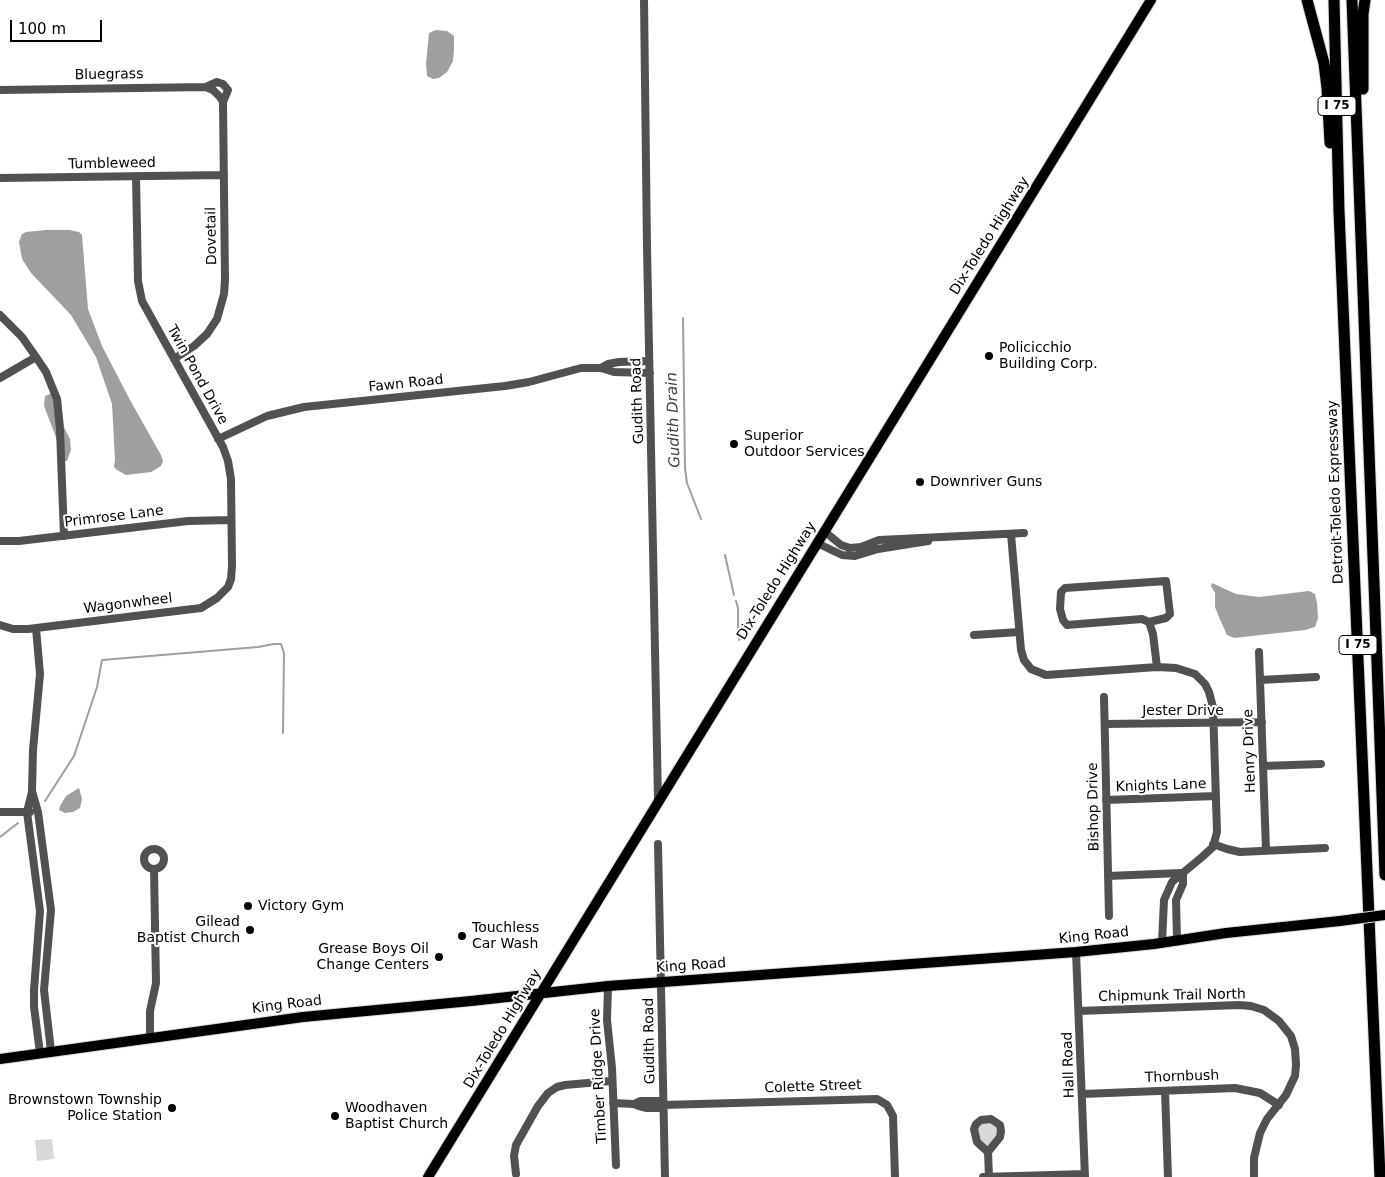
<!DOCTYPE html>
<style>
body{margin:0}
#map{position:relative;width:1385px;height:1177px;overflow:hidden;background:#fff;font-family:"DejaVu Sans",sans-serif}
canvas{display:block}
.scale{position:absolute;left:10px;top:20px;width:92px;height:22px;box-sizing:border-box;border:2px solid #000;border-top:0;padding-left:6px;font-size:15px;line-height:18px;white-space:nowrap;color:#000;-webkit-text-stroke:4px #fff;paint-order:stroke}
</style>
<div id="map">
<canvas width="1385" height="1177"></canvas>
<div class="scale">100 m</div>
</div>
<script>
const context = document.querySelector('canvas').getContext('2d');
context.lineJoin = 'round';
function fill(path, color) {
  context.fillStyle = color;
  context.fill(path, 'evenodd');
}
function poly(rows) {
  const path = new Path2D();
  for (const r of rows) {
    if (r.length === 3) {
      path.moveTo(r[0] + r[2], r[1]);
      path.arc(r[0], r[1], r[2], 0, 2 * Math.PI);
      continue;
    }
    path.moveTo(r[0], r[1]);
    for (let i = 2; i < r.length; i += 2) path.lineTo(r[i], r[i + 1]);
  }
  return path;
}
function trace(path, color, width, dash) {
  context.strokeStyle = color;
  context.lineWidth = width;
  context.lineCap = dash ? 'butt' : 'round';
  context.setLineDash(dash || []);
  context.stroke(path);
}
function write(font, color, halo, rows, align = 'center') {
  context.font = font + ' "DejaVu Sans",sans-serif';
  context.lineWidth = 4;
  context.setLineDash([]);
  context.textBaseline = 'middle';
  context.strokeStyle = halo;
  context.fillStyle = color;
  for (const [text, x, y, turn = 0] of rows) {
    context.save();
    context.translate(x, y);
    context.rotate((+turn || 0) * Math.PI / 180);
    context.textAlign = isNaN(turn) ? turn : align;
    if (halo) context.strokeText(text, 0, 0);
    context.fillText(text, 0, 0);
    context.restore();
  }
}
fill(poly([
 [983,1122,990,1122,997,1127,998,1132,997,1136,988,1147,980,1139,977,1132,978,1128],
 [52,1139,54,1159,37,1161,35,1140]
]), '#d8d8d8');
fill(poly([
 [436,30,447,31,454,36,454,49,453,61,447,72,439,78,433,79,427,76,426,64,429,33],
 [46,230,69,230,79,232,82,235,88,309,102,346,130,400,161,455,163,461,161,466,151,472,126,475,117,470,114,467,115,460,112,404,96,357,71,315,31,273,22,259,19,242,22,234,26,232],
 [52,393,61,400,64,427,70,439,71,450,67,461,59,461,57,456,58,451,57,440,44,406,45,396],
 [1212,583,1236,594,1259,597,1309,591,1315,594,1317,603,1318,618,1315,627,1305,630,1234,638,1227,635,1219,617,1215,607,1215,593,1211,586],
 [79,788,82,799,80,808,73,812,65,813,59,810,60,806,66,796]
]), '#9f9f9f');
trace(poly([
 [683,318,685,468,687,483,701,519],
 [725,555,734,595],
 [736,601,738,608,738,632,739,640],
 [45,801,74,756,97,687,102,660,258,647,274,644,281,644,284,653,283,733],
 [0,837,18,823]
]), '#9f9f9f', 2);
const major = poly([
 [0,1059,303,1017,471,1001,608,986,1076,952,1154,944,1226,933,1340,921],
 [428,1177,1151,0]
]);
const highway = poly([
 [1307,0,1324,63,1327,88,1330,143],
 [1334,0,1339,211,1380,1177],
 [1352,0,1385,875],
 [1363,89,1363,14,1365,0]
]);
trace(major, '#dbdbdb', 12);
trace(highway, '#dbdbdb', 13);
trace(poly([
 [644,0,647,247,658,800],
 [206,87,217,82,223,84,228,90,223,102],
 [0,90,206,87,213,90,220,97,223,102,225,280,224,294,217,319,207,334,194,346,174,359],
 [0,178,224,175],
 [0,315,22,337,36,357,0,378],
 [36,357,46,372,57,399,60,430,64,536],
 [601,368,608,364,619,362,649,361],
 [218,439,267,416,304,407,505,386,529,382,581,368,601,368,614,372,650,373],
 [824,531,841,545,850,548,861,547,879,540,1024,533],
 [1011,534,1021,650,1024,660,1031,669,1046,675,1157,667,1176,668,1195,674,1205,684,1209,692,1213,707,1217,832,1213,847,1202,857,1172,882,1164,900,1162,943],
 [0,541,19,541,188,521,231,520],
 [817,543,842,555,855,556,878,549,928,541],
 [1149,622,1166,618,1170,614,1166,581,1065,588,1061,592,1060,609,1063,620,1067,625,1142,619,1149,622,1153,634,1157,667],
 [0,625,13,629,28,629,201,608,217,598,228,587,231,579,232,566,231,479,228,461,223,447,142,301,138,281,136,176],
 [36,628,40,674,33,750,32,791,38,812,51,910,44,990,51,1051],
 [974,635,1019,632],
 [1259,652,1266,850],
 [1260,680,1316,677],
 [1104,697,1109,916],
 [1105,724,1262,722],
 [1263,766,1321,764],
 [32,792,27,812,40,911,34,990,34,1007,40,1053],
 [1106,800,1216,796],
 [0,812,30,812],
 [658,844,665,1177],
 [1213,844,1227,849,1240,852,1325,848],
 [154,859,10],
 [1108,876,1181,873],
 [1177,940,1176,900,1183,884,1183,873],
 [1076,952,1085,1177],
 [608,986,607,1020,612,1068,616,1165],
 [1079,1011,1239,1005,1251,1006,1264,1010,1279,1021,1291,1036,1295,1049,1296,1065,1295,1076,1286,1095,1267,1119,1260,1133,1254,1158,1254,1177],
 [150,1037,150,1011,156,983,154,869],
 [1165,1091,1168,1177],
 [1082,1094,1235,1088,1260,1093,1279,1105],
 [613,1103,634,1104,639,1106,647,1108,663,1108],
 [634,1104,640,1101,663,1101],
 [663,1105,877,1099,887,1105,893,1116,895,1177],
 [988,1152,1000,1137,1001,1131,1000,1125,991,1119,981,1120,976,1124,974,1129,977,1142,988,1152,989,1177],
 [516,1174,514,1156,516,1145,538,1106,548,1093,557,1087,565,1085,611,1081],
 [983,1177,1085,1174]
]), '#515151', 8);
trace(major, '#000', 10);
trace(highway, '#000', 11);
const majorBridge = poly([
 [1340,921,1385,915]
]);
trace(majorBridge, '#dbdbdb', 12, []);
trace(majorBridge, '#000', 10);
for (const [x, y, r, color] of [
 [989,356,5,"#000"],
 [734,444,5,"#000"],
 [920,482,5,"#000"],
 [248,906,5,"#000"],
 [250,930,5,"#000"],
 [462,936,5,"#000"],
 [439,957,5,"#000"],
 [172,1108,5,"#000"],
 [335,1116,5,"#000"]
]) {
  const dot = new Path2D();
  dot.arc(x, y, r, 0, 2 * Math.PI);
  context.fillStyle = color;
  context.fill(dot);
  trace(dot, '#fff', 2);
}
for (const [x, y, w] of [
 [1337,106,38],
 [1358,645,38]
]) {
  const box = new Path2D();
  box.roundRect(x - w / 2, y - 9.5, w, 19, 4);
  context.fillStyle = '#fff';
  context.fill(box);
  trace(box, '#000', 1);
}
write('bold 12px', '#000', null, [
 ["I 75",1337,106],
 ["I 75",1358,645]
]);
write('14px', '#000', '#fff', [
 ["Bluegrass",109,75,-1],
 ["Tumbleweed",112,164,-1],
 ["Dovetail",212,236,-91],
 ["Dix-Toledo Highway",990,236,-58],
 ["Twin Pond Drive",197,375,61],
 ["Fawn Road",406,384,-6],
 ["Gudith Road",638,401,-92],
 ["Detroit-Toledo Expressway",1336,492,-92],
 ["Primrose Lane",114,517,-7],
 ["Dix-Toledo Highway",777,581,-58],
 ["Wagonwheel",128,604,-7],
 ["Jester Drive",1183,711],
 ["Henry Drive",1250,751,-92],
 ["Knights Lane",1161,786,-2],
 ["Bishop Drive",1094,807,-91],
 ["King Road",1094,936,-6],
 ["King Road",691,966,-4],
 ["Chipmunk Trail North",1172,996,-1],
 ["King Road",287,1005,-7],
 ["Dix-Toledo Highway",503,1029,-59],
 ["Gudith Road",650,1041,-91],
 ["Hall Road",1069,1065,-92],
 ["Timber Ridge Drive",599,1076,-93],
 ["Thornbush",1182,1077,-2],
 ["Colette Street",813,1087,-2]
]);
write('14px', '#000', '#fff', [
 ["Policicchio",999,348],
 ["Building Corp.",999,364],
 ["Superior",744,436],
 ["Outdoor Services",744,452],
 ["Downriver Guns",930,482],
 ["Victory Gym",258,906],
 ["Gilead",240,922,"right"],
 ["Baptist Church",240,938,"right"],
 ["Touchless",472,928],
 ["Car Wash",472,944],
 ["Grease Boys Oil",429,949,"right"],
 ["Change Centers",429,965,"right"],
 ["Brownstown Township",162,1100,"right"],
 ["Police Station",162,1116,"right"],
 ["Woodhaven",345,1108],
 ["Baptist Church",345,1124]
], 'left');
write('italic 15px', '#404040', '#fff', [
 ["Gudith Drain",674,420,-92]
]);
</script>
